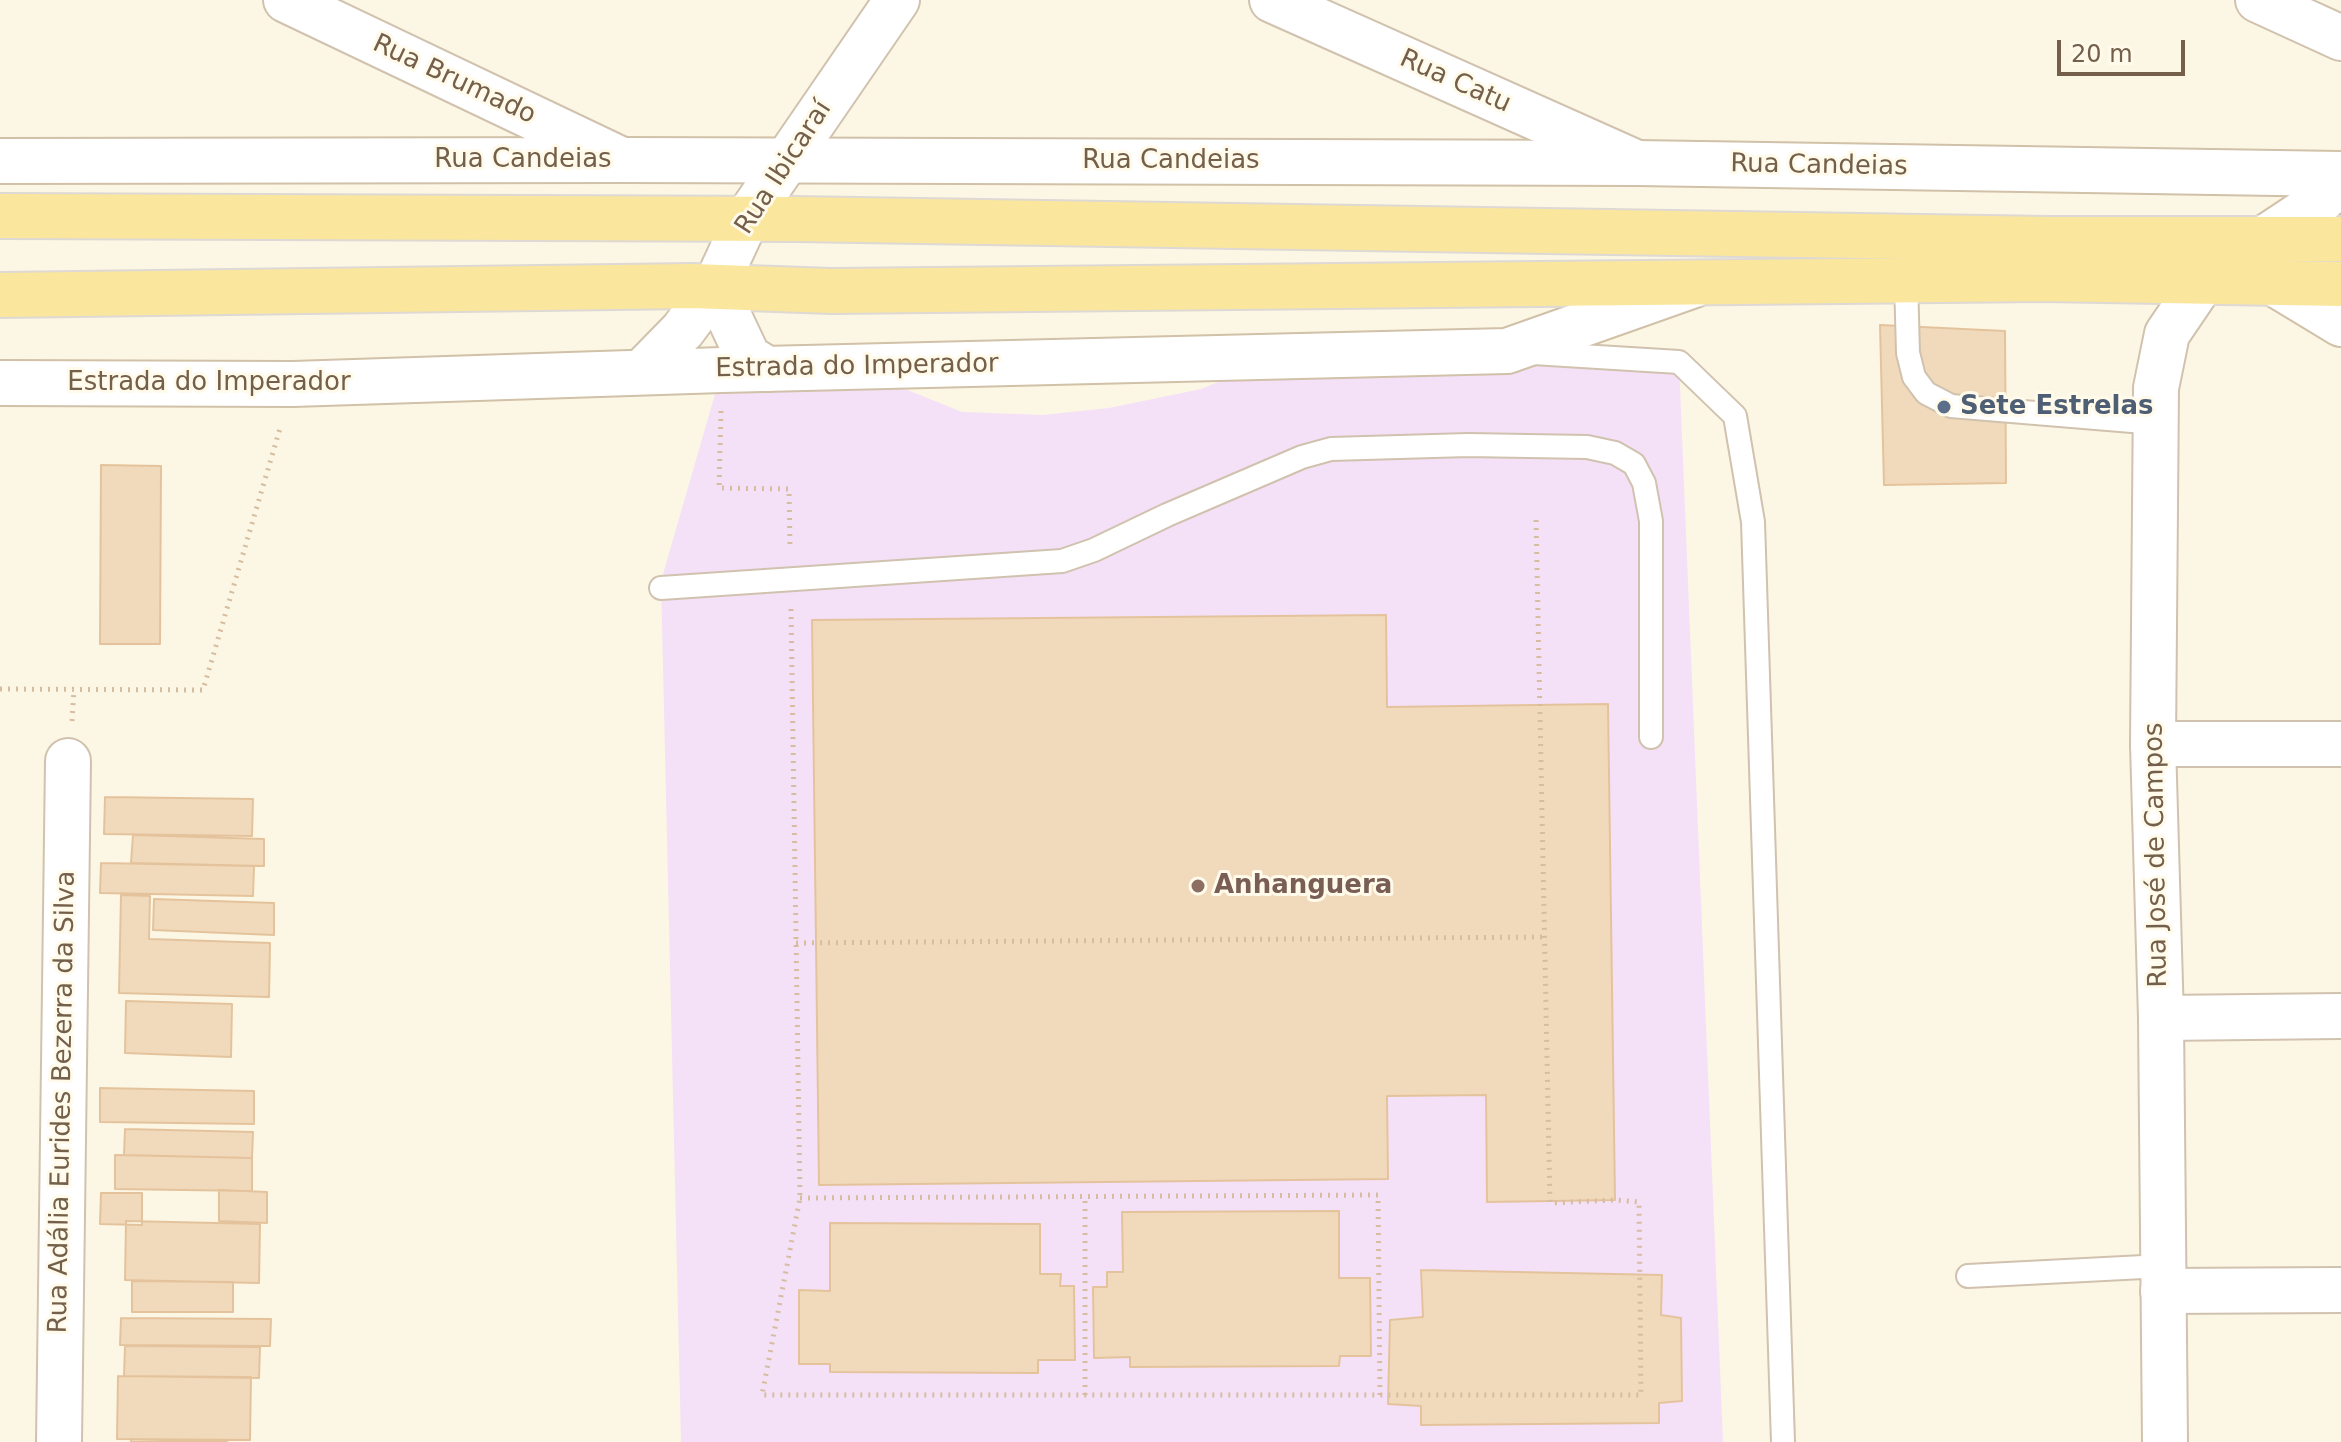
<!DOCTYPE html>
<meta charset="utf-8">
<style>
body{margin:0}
#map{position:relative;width:2341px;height:1442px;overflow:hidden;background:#fcf7e4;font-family:"DejaVu Sans",sans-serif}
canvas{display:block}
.scale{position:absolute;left:2057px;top:40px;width:128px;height:36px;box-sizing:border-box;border:4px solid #74604a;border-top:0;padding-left:10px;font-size:24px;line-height:28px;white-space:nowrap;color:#74604a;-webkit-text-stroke:6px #fffaea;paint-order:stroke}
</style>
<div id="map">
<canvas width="2341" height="1442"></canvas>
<div class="scale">20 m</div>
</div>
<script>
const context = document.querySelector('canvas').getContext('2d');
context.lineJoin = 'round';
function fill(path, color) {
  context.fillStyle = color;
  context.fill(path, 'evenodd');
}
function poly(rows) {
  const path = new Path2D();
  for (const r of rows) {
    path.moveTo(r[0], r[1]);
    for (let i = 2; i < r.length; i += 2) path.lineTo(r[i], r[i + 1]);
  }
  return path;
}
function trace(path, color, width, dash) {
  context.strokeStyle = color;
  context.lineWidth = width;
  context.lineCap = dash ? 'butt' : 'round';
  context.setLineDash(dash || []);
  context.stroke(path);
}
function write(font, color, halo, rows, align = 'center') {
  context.font = font + ' "DejaVu Sans",sans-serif';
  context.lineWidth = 6;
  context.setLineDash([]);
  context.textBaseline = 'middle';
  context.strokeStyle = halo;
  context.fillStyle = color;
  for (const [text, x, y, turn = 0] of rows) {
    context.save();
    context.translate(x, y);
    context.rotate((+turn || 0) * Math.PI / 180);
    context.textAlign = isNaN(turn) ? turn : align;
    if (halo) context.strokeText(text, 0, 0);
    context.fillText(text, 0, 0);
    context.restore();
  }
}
fill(poly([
 [1277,358,1679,362,1723,1442,681,1442,661,581,722,370,853,368,962,412,1043,415,1109,408,1201,389]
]), '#f4e1f8');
const building = poly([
 [1880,325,2005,331,2006,483,1884,485,1880,325],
 [101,465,161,466,160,644,100,644,101,465],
 [1386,615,1387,707,1608,704,1615,1200,1487,1202,1486,1095,1387,1096,1388,1179,819,1185,812,620,1386,615],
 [105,797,253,799,252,836,104,834,105,797],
 [133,835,264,839,264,866,131,863,133,835],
 [101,863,254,866,253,896,100,893,101,863],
 [121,895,150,896,149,939,270,943,269,997,119,993,121,895],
 [154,899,274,903,274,935,153,930,154,899],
 [126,1001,232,1004,231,1057,125,1053,126,1001],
 [100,1088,254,1091,254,1124,100,1122,100,1088],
 [125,1129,253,1132,252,1158,124,1155,125,1129],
 [115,1155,252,1158,252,1191,115,1189,115,1155],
 [219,1190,267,1192,267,1223,219,1221,219,1190],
 [101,1193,142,1193,142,1225,100,1224,101,1193],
 [1339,1211,1339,1278,1370,1278,1371,1356,1340,1356,1339,1366,1130,1367,1130,1357,1094,1358,1093,1287,1107,1287,1107,1272,1123,1272,1122,1212,1339,1211],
 [126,1221,260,1224,259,1283,125,1280,126,1221],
 [830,1223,1040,1224,1040,1274,1061,1274,1060,1286,1074,1286,1075,1360,1038,1360,1038,1373,830,1372,830,1364,799,1364,799,1290,830,1291,830,1223],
 [1421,1270,1662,1275,1661,1315,1681,1318,1682,1401,1659,1403,1659,1423,1421,1425,1421,1406,1388,1404,1390,1320,1423,1317,1421,1270],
 [132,1281,233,1282,233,1312,132,1312,132,1281],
 [121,1318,271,1319,270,1346,120,1345,121,1318],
 [125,1346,260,1347,259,1378,124,1376,125,1346],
 [118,1376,251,1377,250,1440,117,1439,118,1376],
 [131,1439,227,1442,131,1442,131,1439]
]);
fill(building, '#f1dabc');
trace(building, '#e4c39c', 2);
const service = poly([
 [1906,280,1908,353,1914,377,1926,393,1951,406,2156,423],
 [1533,353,1679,362,1735,416,1753,522,1783,1442],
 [661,588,1062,561,1094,550,1167,515,1302,457,1331,449,1468,445,1587,447,1615,453,1634,464,1644,483,1651,521,1651,737],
 [1968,1276,2163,1266]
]);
const minor = poly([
 [286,0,622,160],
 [1272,0,1637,163],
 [2258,0,2341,38],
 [642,372,683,330,715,287,746,220,897,0],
 [2153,744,2341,744],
 [2161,1018,2341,1016],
 [2163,1291,2341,1290],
 [59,1442,68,761]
]);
const tertiary = poly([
 [715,287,748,357,767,369],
 [2165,1442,2161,1018,2153,744,2156,388,2167,334,2203,281]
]);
const secondary = poly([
 [0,161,622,160,1637,163,2341,174],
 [2245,251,2319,202,2341,183],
 [2275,284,2341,324],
 [0,383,293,384,722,370,1507,351,1694,285]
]);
const primary = poly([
 [0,216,795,219,2049,239,2341,239],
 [0,295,692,286,831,291,2044,279,2341,284]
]);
trace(service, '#d0c2ae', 26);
trace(minor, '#d0c2ae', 48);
trace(tertiary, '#d0c2ae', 48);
trace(secondary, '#d0c1a8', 48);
trace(primary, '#ded9d4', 48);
trace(poly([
 [721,411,719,488,789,489,790,547],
 [791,609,800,1198,762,1395,1641,1395,1639,1202,1615,1200,1550,1203,1536,518],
 [0,689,203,690,281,425],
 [72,721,74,689],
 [796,943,1544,937],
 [800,1198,1378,1195,1380,1395],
 [1085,1395,1085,1196]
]), '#d6bd9f', 5, [2, 6]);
trace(service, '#fff', 22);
trace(minor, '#fff', 44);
trace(tertiary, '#fff', 44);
trace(secondary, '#fff', 44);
trace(primary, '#fae79d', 44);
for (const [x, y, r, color] of [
 [1944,407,8,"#5c6f8a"],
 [1198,886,8,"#8d6e63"]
]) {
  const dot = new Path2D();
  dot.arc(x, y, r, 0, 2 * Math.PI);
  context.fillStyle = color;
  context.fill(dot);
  trace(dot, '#fffaea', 3);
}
write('26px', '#74604a', '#fffaea', [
 ["Rua Brumado",454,80,25],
 ["Rua Catu",1455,82,24],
 ["Rua Candeias",523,160],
 ["Rua Candeias",1171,161],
 ["Rua Candeias",1819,166,1],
 ["Rua Ibicaraí",784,168,-57],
 ["Estrada do Imperador",857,367,-1],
 ["Estrada do Imperador",209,383],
 ["Rua José de Campos",2157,855,-91],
 ["Rua Adália Eurides Bezerra da Silva",63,1102,-89]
]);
write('bold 26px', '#4e5e75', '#fffaea', [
 ["Sete Estrelas",1960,407]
], 'left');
write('bold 26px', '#785e54', '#fffaea', [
 ["Anhanguera",1214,886]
], 'left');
</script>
